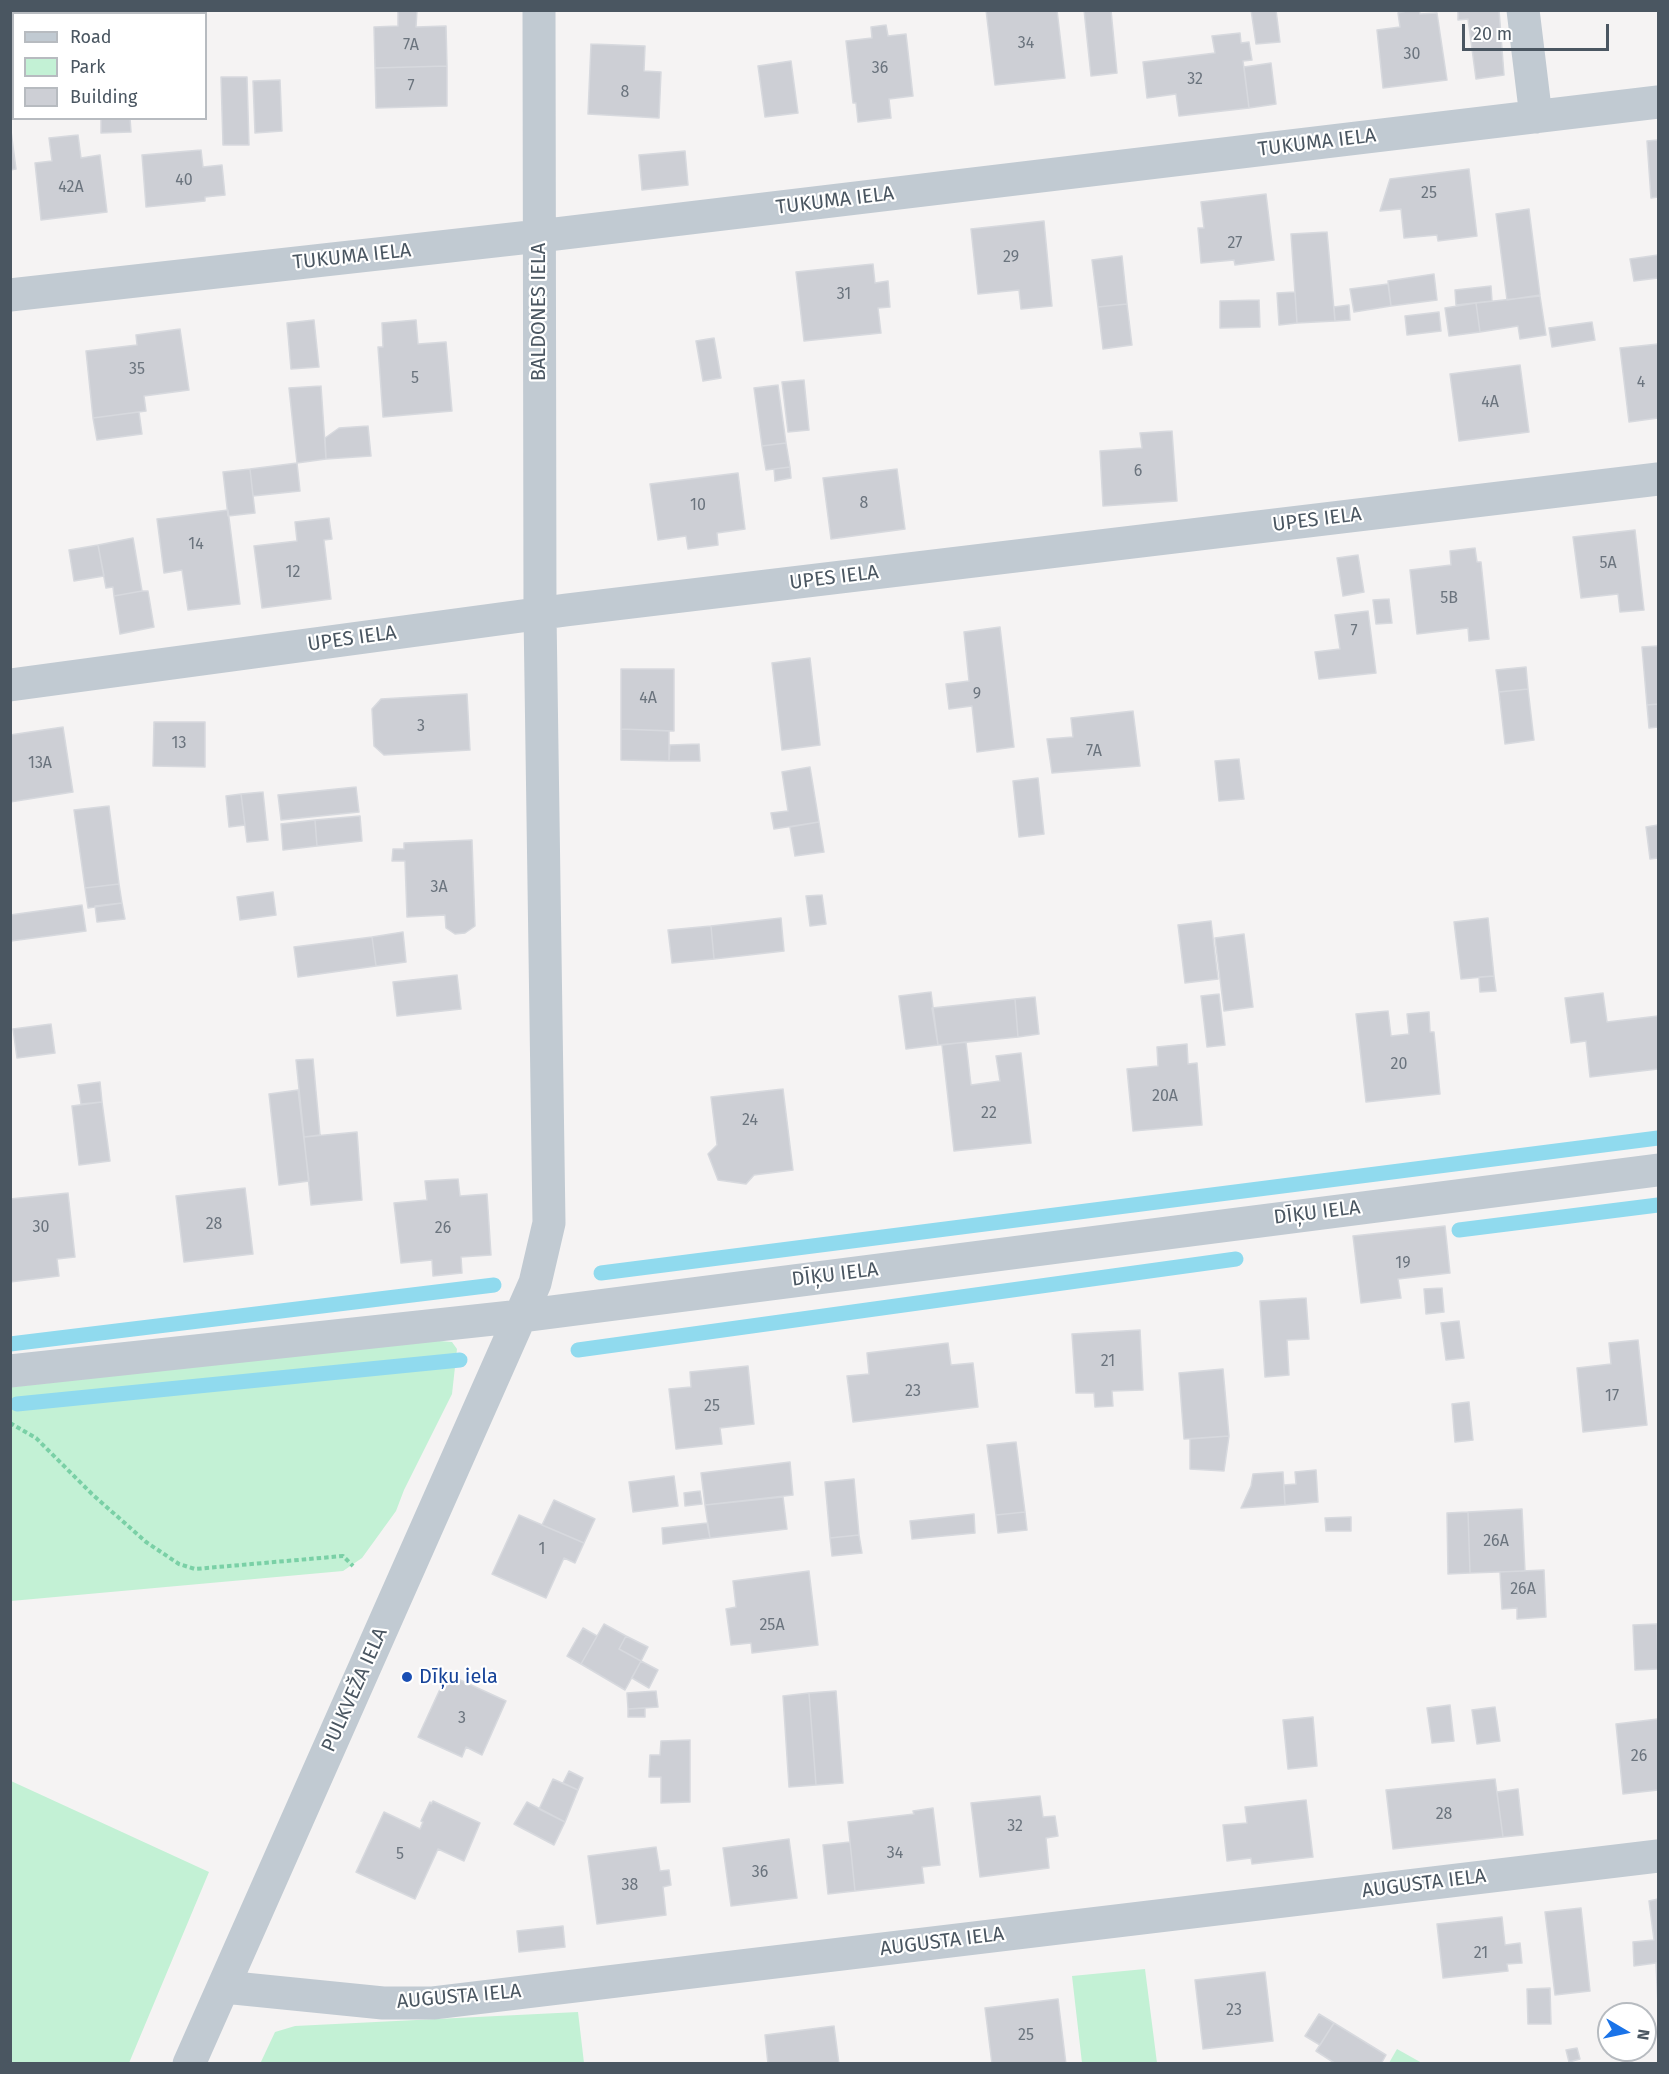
<!DOCTYPE html>
<meta charset="utf-8">
<style>
body{margin:0}
#map{position:relative;width:1669px;height:2074px;overflow:hidden;background:#f5f3f3;font-family:"Fira Sans",sans-serif}
canvas{display:block}
.frame{position:absolute;inset:0;border:12px solid #4a5661;pointer-events:none}
.legend{position:absolute;left:12px;top:12px;width:195px;height:108px;box-sizing:border-box;background:#fff;border:2px solid #b7bbc0;margin:0;padding:8px 10px;list-style:none;font-size:18px;color:#4a5661}
.legend li{display:flex;align-items:center;gap:12px;height:30px}
.legend b{width:30px;border:2px solid #b7bbc0}
.north{position:absolute;left:1597px;top:2002px;width:60px;height:60px;box-sizing:border-box;background:#fff;border:2px solid #b7bbc0;border-radius:50%;rotate:99deg;font-size:16px;font-weight:700;line-height:24px;text-align:center;color:#4a5661}
.north::after{content:'';display:block;margin:auto;width:21px;height:27px;background:#1a73e8;clip-path:polygon(50% 0,100% 100%,50% 72%,0 100%)}
.scale{position:absolute;left:1462px;top:24px;width:147px;height:27px;box-sizing:border-box;border:3px solid #4a5661;border-top:0;padding-left:8px;font-size:18px;line-height:21px;white-space:nowrap;color:#4a5661;-webkit-text-stroke:4px #fff;paint-order:stroke}
</style>
<div id="map">
<canvas width="1669" height="2074"></canvas>
<div class="frame"></div>
<ul class="legend">
<li><b style="height:8px;background:#c1cad2"></b>Road</li>
<li><b style="height:16px;background:#c3f1d5"></b>Park</li>
<li><b style="height:16px;background:#cdcfd5"></b>Building</li>
</ul>
<div class="north">N</div>
<div class="scale">20 m</div>
</div>
<script>
const context = document.querySelector('canvas').getContext('2d');
context.lineJoin = 'round';
function fill(path, color) {
  context.fillStyle = color;
  context.fill(path, 'evenodd');
}
function poly(rows) {
  const path = new Path2D();
  for (const r of rows) {
    path.moveTo(r[0], r[1]);
    for (let i = 2; i < r.length; i += 2) path.lineTo(r[i], r[i + 1]);
  }
  return path;
}
function trace(path, color, width, dash) {
  context.strokeStyle = color;
  context.lineWidth = width;
  context.lineCap = dash ? 'butt' : 'round';
  context.setLineDash(dash || []);
  context.stroke(path);
}
function write(font, color, halo, rows, align = 'center') {
  context.font = font + ' "Fira Sans",sans-serif';
  context.lineWidth = 4.5;
  context.setLineDash([]);
  context.textBaseline = 'middle';
  context.strokeStyle = halo;
  context.fillStyle = color;
  for (const [text, x, y, turn = 0] of rows) {
    context.save();
    context.translate(x, y);
    context.rotate((+turn || 0) * Math.PI / 180);
    context.textAlign = isNaN(turn) ? turn : align;
    if (halo) context.strokeText(text, 0, 0);
    context.fillText(text, 0, 0);
    context.restore();
  }
}
fill(poly([
 [428,1340,452,1342,457,1349,452,1394,404,1490,396,1511,362,1558,343,1571,11,1601,12,1387],
 [11,1781,209,1872,129,2063,11,2063],
 [1145,1969,1157,2063,1082,2063,1072,1976],
 [578,2012,584,2063,260,2064,275,2032,295,2026],
 [1397,2049,1422,2063,1389,2063]
]), '#c3f1d5');
trace(poly([
 [1459,1230,1658,1205],
 [601,1273,1658,1138],
 [10,1344,494,1285],
 [578,1350,1236,1259],
 [17,1404,460,1360]
]), '#90daee', 15);
const building = poly([
 [398,10,417,10,416,27,446,26,447,66,375,68,374,27,398,26,398,10],
 [986,10,1057,10,1065,78,995,85,986,10],
 [1084,10,1111,10,1117,73,1091,76,1084,10],
 [1251,10,1276,10,1280,42,1256,44,1251,10],
 [1411,10,1419,10,1420,14,1437,13,1447,80,1383,88,1377,30,1400,27,1398,13,1411,10],
 [1458,10,1499,10,1504,75,1476,79,1468,19,1458,20,1458,10],
 [886,25,888,36,906,34,913,96,889,99,891,118,858,122,856,103,853,103,846,41,872,38,871,27,886,25],
 [1240,33,1241,43,1249,42,1252,60,1243,61,1249,108,1179,116,1176,94,1147,98,1143,62,1215,53,1212,36,1240,33],
 [591,44,645,46,644,71,661,72,659,118,588,114,591,44],
 [791,61,798,113,765,117,758,66,791,61],
 [1271,63,1276,104,1249,108,1244,67,1271,63],
 [447,66,447,106,376,108,375,68,447,66],
 [221,77,247,77,249,145,223,145,221,77],
 [280,80,282,131,255,133,253,81,280,80],
 [101,118,130,118,131,132,101,133,101,118],
 [10,123,16,169,10,170,10,123],
 [78,135,81,158,100,155,107,212,41,220,35,163,52,161,49,138,78,135],
 [1658,140,1658,197,1651,198,1647,141,1658,140],
 [201,150,203,167,222,165,225,195,205,197,205,201,146,207,142,155,201,150],
 [685,151,688,185,642,190,639,155,685,151],
 [1469,169,1477,236,1438,241,1437,235,1404,238,1401,209,1380,211,1390,179,1469,169],
 [1266,194,1274,260,1235,265,1234,260,1201,263,1198,228,1204,228,1201,202,1266,194],
 [1529,209,1540,295,1507,300,1496,214,1529,209],
 [1044,221,1052,306,1021,309,1019,290,978,294,971,229,1044,221],
 [1327,232,1335,321,1297,323,1291,234,1327,232],
 [1658,255,1658,278,1634,281,1630,259,1658,255],
 [1122,256,1127,304,1098,307,1092,260,1122,256],
 [873,264,875,283,888,281,890,307,878,308,881,333,804,341,796,272,873,264],
 [1434,274,1437,300,1391,306,1388,281,1434,274],
 [1388,284,1391,306,1354,312,1350,289,1388,284],
 [1491,286,1492,301,1456,305,1455,290,1491,286],
 [1295,292,1297,323,1279,325,1277,293,1295,292],
 [1540,296,1546,335,1520,339,1518,326,1480,332,1476,303,1540,296],
 [1259,300,1260,327,1220,328,1220,301,1259,300],
 [1476,303,1480,332,1449,336,1445,308,1476,303],
 [1127,304,1132,345,1103,349,1098,307,1127,304],
 [1349,305,1350,320,1335,321,1334,307,1349,305],
 [1439,312,1441,331,1407,335,1405,316,1439,312],
 [314,320,319,367,291,369,287,323,314,320],
 [416,320,418,344,446,342,452,411,383,417,378,347,383,347,382,323,416,320],
 [1592,322,1595,340,1552,347,1549,328,1592,322],
 [180,329,189,390,144,396,146,411,93,418,86,351,137,345,136,335,180,329],
 [714,338,721,378,703,381,696,341,714,338],
 [1658,344,1658,418,1629,422,1620,348,1658,344],
 [1520,365,1529,432,1459,441,1450,374,1520,365],
 [804,380,809,430,788,432,782,382,804,380],
 [778,385,786,443,762,446,754,388,778,385],
 [321,386,326,459,297,463,289,388,321,386],
 [139,412,142,434,97,440,93,418,139,412],
 [368,426,371,456,326,459,325,438,339,428,368,426],
 [1172,431,1177,501,1103,506,1100,451,1142,448,1140,433,1172,431],
 [786,443,790,467,766,470,762,446,786,443],
 [297,463,300,491,253,496,250,469,297,463],
 [790,467,791,478,775,481,774,469,790,467],
 [250,469,255,513,228,516,223,472,250,469],
 [897,469,905,529,831,539,823,478,897,469],
 [738,473,745,529,717,533,718,545,688,549,686,536,658,540,650,484,738,473],
 [228,510,240,604,188,610,182,570,164,573,157,519,228,510],
 [329,518,332,539,324,540,331,599,262,608,254,546,297,541,295,522,329,518],
 [1635,530,1644,610,1620,612,1618,594,1581,598,1573,537,1635,530],
 [133,538,142,591,114,596,113,587,106,588,98,545,133,538],
 [98,545,104,576,74,581,69,550,98,545],
 [1475,548,1477,562,1481,562,1489,639,1469,641,1468,628,1417,634,1410,570,1451,565,1450,551,1475,548],
 [1358,555,1364,592,1343,596,1337,558,1358,555],
 [142,591,148,591,154,627,120,634,114,596,142,591],
 [1389,599,1392,623,1376,624,1373,600,1389,599],
 [1368,611,1376,673,1319,679,1315,652,1340,649,1335,615,1368,611],
 [1000,627,1014,747,977,752,972,706,949,709,946,684,969,681,964,632,1000,627],
 [1658,646,1658,704,1647,705,1642,647,1658,646],
 [810,658,820,745,782,750,772,663,810,658],
 [1526,667,1528,689,1499,692,1496,670,1526,667],
 [621,669,674,669,674,731,621,729,621,669],
 [1528,689,1534,740,1505,744,1499,692,1528,689],
 [467,694,470,750,384,755,374,746,372,709,381,699,467,694],
 [1658,704,1658,727,1649,728,1647,705,1658,704],
 [1133,711,1140,766,1052,773,1047,739,1073,737,1071,718,1133,711],
 [154,722,205,722,205,767,153,766,154,722],
 [63,727,73,792,10,802,10,735,63,727],
 [621,729,669,731,669,761,621,760,621,729],
 [699,744,700,761,669,761,670,745,699,744],
 [1239,759,1244,799,1219,801,1215,761,1239,759],
 [810,767,819,822,774,829,771,813,788,811,782,772,810,767],
 [1038,778,1044,834,1019,837,1013,781,1038,778],
 [356,787,359,812,281,820,278,795,356,787],
 [263,792,268,840,247,842,241,794,263,792],
 [241,794,245,825,229,827,226,796,241,794],
 [109,806,119,884,85,888,74,810,109,806],
 [360,816,362,841,317,846,315,820,360,816],
 [315,820,317,846,283,850,281,824,315,820],
 [819,822,824,852,795,856,790,827,819,822],
 [1658,825,1658,858,1650,859,1646,827,1658,825],
 [472,840,475,926,465,933,455,934,446,928,445,915,407,917,405,861,392,861,393,849,404,849,404,843,472,840],
 [119,884,122,903,88,908,85,888,119,884],
 [273,892,276,915,240,920,237,897,273,892],
 [822,895,826,924,810,926,806,896,822,895],
 [122,903,125,919,97,922,95,906,122,903],
 [82,905,86,931,11,941,10,915,82,905],
 [781,918,784,951,714,959,711,926,781,918],
 [1488,918,1494,976,1461,979,1454,922,1488,918],
 [1211,921,1218,979,1185,983,1178,925,1211,921],
 [711,926,714,959,672,963,668,930,711,926],
 [403,932,406,962,376,966,372,937,403,932],
 [1244,934,1253,1007,1224,1011,1215,938,1244,934],
 [372,937,376,966,298,977,294,947,372,937],
 [457,975,461,1009,397,1016,393,982,457,975],
 [1494,976,1496,991,1480,992,1479,977,1494,976],
 [931,992,938,1045,906,1049,899,996,931,992],
 [1603,993,1607,1022,1658,1016,1658,1069,1590,1077,1586,1041,1571,1043,1565,998,1603,993],
 [1219,994,1225,1045,1207,1047,1201,996,1219,994],
 [1035,997,1039,1034,1018,1037,1015,999,1035,997],
 [1015,999,1018,1037,938,1045,932,1008,1015,999],
 [1388,1011,1391,1036,1409,1034,1407,1014,1429,1012,1430,1032,1434,1032,1440,1094,1366,1102,1356,1014,1388,1011],
 [51,1024,55,1053,17,1058,13,1029,51,1024],
 [966,1042,971,1085,1000,1081,996,1056,1021,1053,1031,1143,954,1151,942,1045,966,1042],
 [1187,1044,1188,1064,1197,1063,1202,1125,1133,1131,1127,1069,1158,1066,1157,1047,1187,1044],
 [313,1059,320,1135,304,1137,296,1060,313,1059],
 [100,1082,102,1102,81,1104,78,1085,100,1082],
 [783,1089,793,1170,754,1175,746,1184,718,1180,708,1154,717,1145,711,1097,783,1089],
 [298,1090,309,1181,279,1185,269,1094,298,1090],
 [102,1102,110,1161,79,1165,72,1106,102,1102],
 [357,1132,362,1200,311,1205,304,1137,357,1132],
 [458,1179,460,1196,487,1194,491,1255,461,1257,462,1273,433,1276,432,1260,401,1263,394,1203,427,1200,425,1181,458,1179],
 [245,1188,253,1254,184,1262,176,1196,245,1188],
 [68,1193,75,1257,57,1259,59,1276,10,1282,10,1199,68,1193],
 [1445,1226,1450,1273,1398,1279,1401,1298,1361,1303,1353,1236,1445,1226],
 [1442,1288,1444,1312,1426,1314,1424,1289,1442,1288],
 [1306,1298,1309,1339,1287,1340,1289,1375,1265,1377,1260,1301,1306,1298],
 [1459,1321,1464,1358,1446,1360,1441,1323,1459,1321],
 [1140,1330,1143,1390,1112,1391,1113,1406,1095,1407,1094,1393,1076,1393,1072,1334,1140,1330],
 [1638,1340,1647,1425,1583,1432,1577,1368,1611,1364,1609,1343,1638,1340],
 [948,1343,951,1365,973,1363,978,1407,853,1422,847,1376,869,1374,867,1353,948,1343],
 [748,1366,754,1424,720,1428,722,1444,676,1449,669,1389,691,1387,690,1372,748,1366],
 [1223,1369,1229,1436,1184,1439,1179,1373,1223,1369],
 [1469,1402,1473,1440,1455,1442,1452,1404,1469,1402],
 [1229,1436,1224,1471,1190,1469,1190,1439,1229,1436],
 [1016,1442,1025,1512,996,1515,987,1445,1016,1442],
 [790,1462,793,1495,705,1505,701,1473,790,1462],
 [1316,1470,1318,1502,1285,1505,1284,1485,1296,1484,1295,1472,1316,1470],
 [1283,1472,1285,1505,1241,1508,1251,1486,1253,1474,1283,1472],
 [674,1476,678,1506,633,1512,629,1482,674,1476],
 [854,1479,859,1535,830,1538,825,1482,854,1479],
 [700,1491,702,1504,685,1506,684,1493,700,1491],
 [783,1497,787,1529,710,1538,705,1505,783,1497],
 [554,1500,595,1519,584,1543,542,1525,554,1500],
 [1522,1509,1525,1571,1470,1573,1468,1512,1522,1509],
 [1025,1512,1027,1530,998,1533,996,1515,1025,1512],
 [1468,1512,1470,1573,1448,1574,1447,1513,1468,1512],
 [974,1514,975,1533,912,1539,910,1521,974,1514],
 [519,1515,584,1543,575,1563,564,1558,546,1598,492,1574,519,1515],
 [1351,1517,1351,1531,1326,1531,1325,1518,1351,1517],
 [707,1523,710,1538,663,1544,662,1528,707,1523],
 [859,1535,862,1553,832,1556,830,1538,859,1535],
 [1544,1570,1546,1617,1517,1619,1517,1608,1502,1609,1500,1572,1544,1570],
 [809,1571,818,1645,752,1653,751,1643,731,1645,726,1609,736,1607,733,1581,809,1571],
 [604,1624,626,1636,619,1649,641,1661,625,1690,581,1664,604,1624],
 [1657,1624,1658,1669,1635,1670,1633,1625,1657,1624],
 [583,1628,597,1636,581,1664,567,1656,583,1628],
 [626,1636,648,1647,641,1661,619,1649,626,1636],
 [641,1661,658,1670,649,1688,632,1678,641,1661],
 [447,1674,506,1701,482,1755,466,1747,462,1757,418,1737,447,1674],
 [656,1691,658,1707,628,1709,627,1693,656,1691],
 [836,1691,843,1783,816,1785,809,1693,836,1691],
 [809,1693,816,1785,789,1787,783,1696,809,1693],
 [1450,1705,1454,1741,1432,1743,1427,1708,1450,1705],
 [1495,1707,1500,1741,1477,1744,1472,1710,1495,1707],
 [645,1708,645,1717,628,1717,628,1709,645,1708],
 [1313,1717,1317,1766,1288,1769,1283,1720,1313,1717],
 [1658,1719,1658,1790,1623,1794,1616,1724,1658,1719],
 [690,1740,690,1802,661,1803,661,1777,649,1777,650,1755,660,1755,661,1741,690,1740],
 [569,1771,583,1778,578,1790,563,1783,569,1771],
 [553,1779,578,1790,565,1822,539,1809,553,1779],
 [1495,1779,1503,1837,1393,1849,1386,1790,1495,1779],
 [1518,1789,1523,1835,1503,1837,1497,1792,1518,1789],
 [1040,1796,1043,1817,1055,1816,1058,1836,1046,1838,1049,1868,980,1877,971,1803,1040,1796],
 [1306,1800,1313,1857,1252,1864,1251,1858,1227,1861,1223,1825,1247,1823,1245,1807,1306,1800],
 [433,1801,480,1823,464,1861,438,1849,415,1899,356,1872,384,1812,420,1829,423,1822,421,1821,430,1802,431,1804,433,1801],
 [527,1802,565,1822,554,1845,514,1824,527,1802],
 [933,1808,940,1865,922,1867,924,1883,855,1891,848,1822,914,1814,913,1811,933,1808],
 [789,1839,797,1898,731,1906,723,1848,789,1839],
 [850,1842,855,1891,828,1894,823,1845,850,1842],
 [656,1847,660,1871,669,1870,671,1885,663,1887,666,1915,597,1924,588,1856,656,1847],
 [1658,1899,1658,2005,1656,1963,1634,1966,1633,1942,1654,1940,1649,1901,1658,1899],
 [1581,1908,1590,1991,1555,1995,1545,1912,1581,1908],
 [1502,1917,1505,1945,1520,1943,1522,1963,1507,1964,1508,1971,1443,1978,1437,1924,1502,1917],
 [563,1926,565,1947,519,1952,517,1931,563,1926],
 [1265,1972,1273,2041,1203,2049,1195,1980,1265,1972],
 [1550,1988,1551,2024,1528,2024,1527,1989,1550,1988],
 [1058,1999,1066,2064,992,2064,985,2008,1058,1999],
 [1319,2014,1334,2023,1320,2045,1305,2036,1319,2014],
 [1334,2023,1386,2055,1381,2064,1336,2064,1316,2051,1334,2023],
 [834,2026,839,2064,768,2064,765,2035,834,2026],
 [1577,2048,1580,2059,1569,2062,1566,2050,1577,2048]
]);
fill(building, '#cdcfd5');
trace(building, '#d7d9de', 1.5);
trace(poly([
 [10,1423,36,1438,92,1494,146,1542,179,1564,195,1569,343,1556,353,1566]
]), '#7ad0a6', 4, [4.5, 3]);
trace(poly([
 [1523,10,1536,117],
 [10,295,539,236,1658,102],
 [10,685,566,610,1658,479],
 [10,1371,521,1316,1658,1170],
 [224,1987,383,2003,433,2003,1658,1856],
 [189,2064,535,1283,549,1223,540,614,539,10]
]), '#c1cad2', 33);
for (const [x, y, r, color] of [
 [407,1677,6,"#1a4fb4"]
]) {
  const dot = new Path2D();
  dot.arc(x, y, r, 0, 2 * Math.PI);
  context.fillStyle = color;
  context.fill(dot);
  trace(dot, '#fff', 2);
}
write('16px', '#6b747e', null, [
 ["34",1026,44],
 ["7A",411,46],
 ["30",1412,55],
 ["36",880,69],
 ["32",1195,80],
 ["7",411,87],
 ["8",625,93],
 ["40",184,181],
 ["42A",71,188],
 ["25",1429,194],
 ["27",1235,244],
 ["29",1011,258],
 ["31",844,295],
 ["35",137,370],
 ["5",415,379],
 ["4",1641,383],
 ["4A",1490,403],
 ["6",1138,472],
 ["8",864,504],
 ["10",698,506],
 ["14",196,545],
 ["5A",1608,564],
 ["12",293,573],
 ["5B",1449,599],
 ["7",1354,632],
 ["9",977,695],
 ["4A",648,699],
 ["3",421,727],
 ["13",179,744],
 ["7A",1094,752],
 ["13A",40,764],
 ["3A",439,888],
 ["20",1399,1065],
 ["20A",1165,1097],
 ["22",989,1114],
 ["24",750,1121],
 ["28",214,1225],
 ["30",41,1228],
 ["26",443,1229],
 ["19",1403,1264],
 ["21",1108,1362],
 ["23",913,1392],
 ["17",1612,1397],
 ["25",712,1407],
 ["26A",1496,1542],
 ["1",542,1550],
 ["26A",1523,1590],
 ["25A",772,1626],
 ["3",462,1719],
 ["26",1639,1757],
 ["28",1444,1815],
 ["32",1015,1827],
 ["34",895,1854],
 ["5",400,1855],
 ["36",760,1873],
 ["38",630,1886],
 ["21",1481,1954],
 ["23",1234,2011],
 ["25",1026,2036]
]);
write('20px', '#4a5661', '#fff', [
 ["TUKUMA IELA",1317,143,-7],
 ["TUKUMA IELA",835,201,-7],
 ["TUKUMA IELA",352,257,-6],
 ["BALDONES IELA",539,312,-90],
 ["UPES IELA",1317,520,-7],
 ["UPES IELA",834,578,-7],
 ["UPES IELA",352,639,-8],
 ["DĪĶU IELA",1317,1213,-7],
 ["DĪĶU IELA",835,1275,-7],
 ["PULKVEŽA IELA",355,1690,-66],
 ["AUGUSTA IELA",1424,1884,-7],
 ["AUGUSTA IELA",942,1942,-7],
 ["AUGUSTA IELA",459,1997,-5]
]);
write('20px', '#164399', '#fff', [
 ["Dīķu iela",419,1677]
], 'left');
</script>
